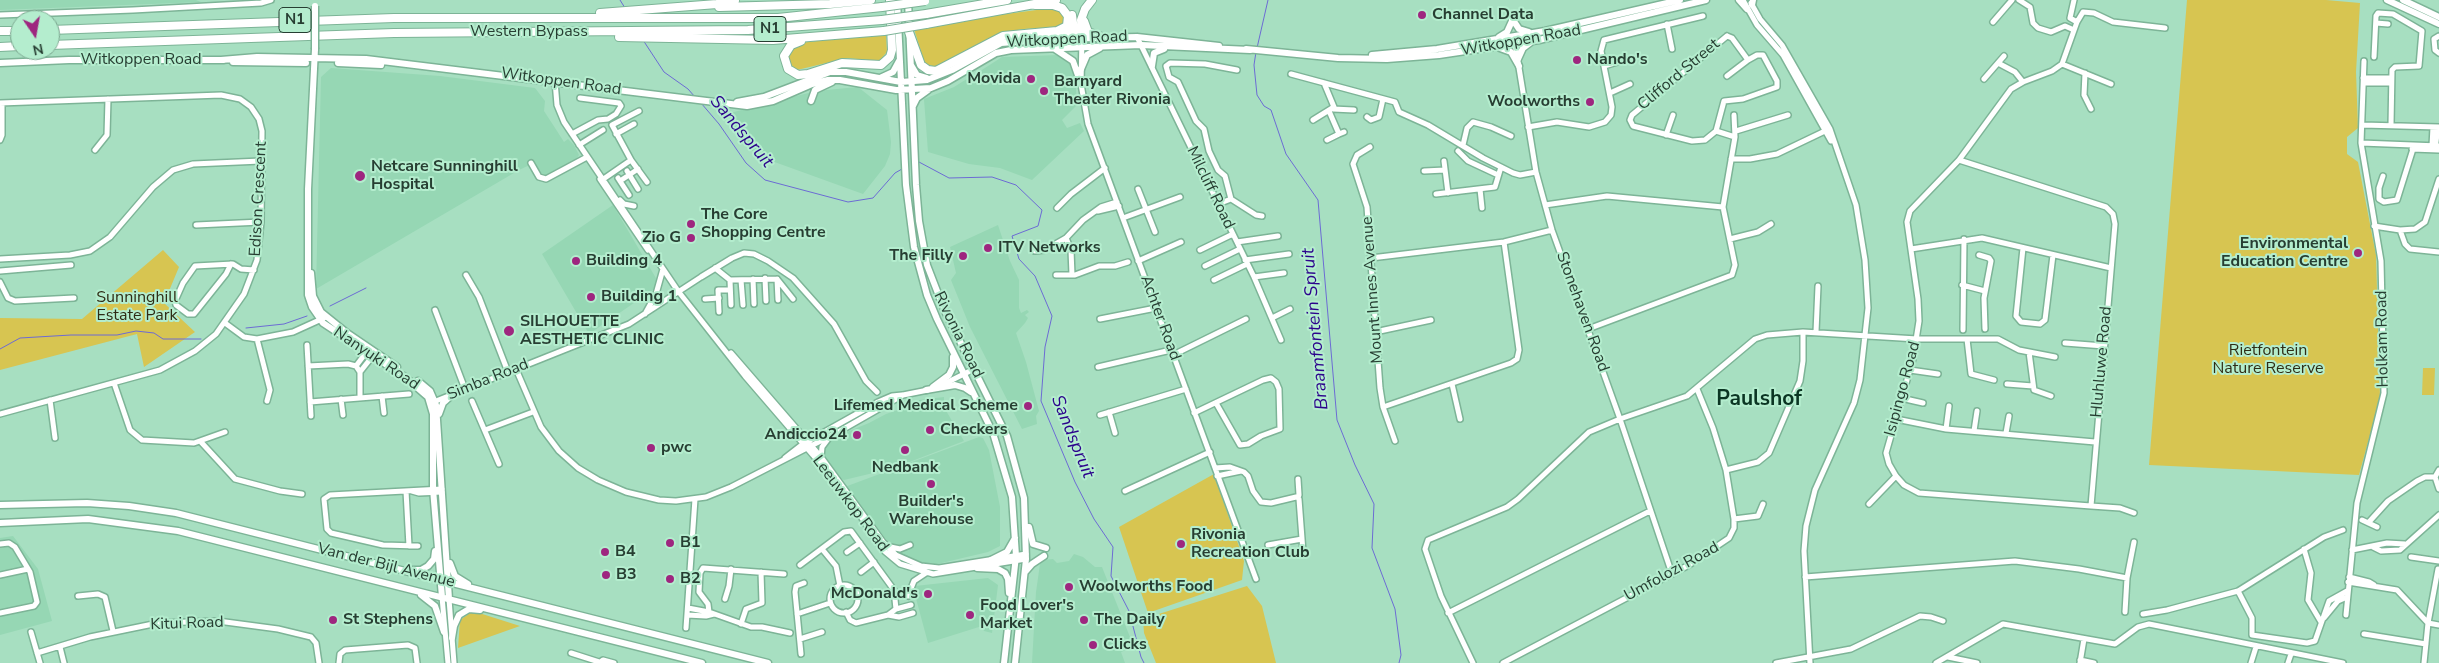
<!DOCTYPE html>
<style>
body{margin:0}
#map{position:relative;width:2439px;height:663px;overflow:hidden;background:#a7dfc1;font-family:"Nunito Sans",sans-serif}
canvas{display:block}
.north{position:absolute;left:10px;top:10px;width:50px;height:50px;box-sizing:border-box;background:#b4edce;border:1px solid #7ca790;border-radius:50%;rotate:168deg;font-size:14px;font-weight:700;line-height:20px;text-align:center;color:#273e32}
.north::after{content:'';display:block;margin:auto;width:18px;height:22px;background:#9e267f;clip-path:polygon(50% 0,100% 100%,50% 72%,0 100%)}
</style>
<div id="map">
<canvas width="2439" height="663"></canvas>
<div class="north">N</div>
</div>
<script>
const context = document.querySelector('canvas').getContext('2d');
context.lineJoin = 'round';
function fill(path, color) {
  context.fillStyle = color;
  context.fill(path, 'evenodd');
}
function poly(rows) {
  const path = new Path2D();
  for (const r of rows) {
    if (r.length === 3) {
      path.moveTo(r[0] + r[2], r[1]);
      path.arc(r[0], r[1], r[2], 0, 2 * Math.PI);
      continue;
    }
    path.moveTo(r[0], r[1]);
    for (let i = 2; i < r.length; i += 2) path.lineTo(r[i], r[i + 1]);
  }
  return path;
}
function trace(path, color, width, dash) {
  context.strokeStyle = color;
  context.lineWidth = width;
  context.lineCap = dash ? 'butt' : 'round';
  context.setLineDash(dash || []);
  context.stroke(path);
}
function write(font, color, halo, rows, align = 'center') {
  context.font = font + ' "Nunito Sans",sans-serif';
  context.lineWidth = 4;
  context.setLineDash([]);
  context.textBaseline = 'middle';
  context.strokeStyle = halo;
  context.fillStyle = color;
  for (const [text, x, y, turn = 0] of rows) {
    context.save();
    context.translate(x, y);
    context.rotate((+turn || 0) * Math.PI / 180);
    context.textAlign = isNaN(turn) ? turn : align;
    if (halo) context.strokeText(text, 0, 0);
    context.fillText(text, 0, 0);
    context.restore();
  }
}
fill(poly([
 [0,0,196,0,201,2,0,10],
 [1059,55,1071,63,1075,73,1077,105,1062,120,1067,128,1080,123,1084,131,1032,180,1000,168,969,164,928,152,924,99,954,87,970,77,972,81,976,78,974,75,1002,57],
 [331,68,440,76,535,88,545,101,544,111,557,131,564,142,568,139,574,145,579,155,574,162,546,176,539,172,534,163,519,170,316,289,321,77],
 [858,87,887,110,891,142,890,154,885,166,863,194,758,156,738,138,729,119,730,113,816,91],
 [613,205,660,285,589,334,542,254],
 [998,225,1010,261,1019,280,1019,308,1021,313,1027,310,1029,312,1025,315,1028,318,1025,323,1016,333,1026,362,1039,411,1036,416,1037,424,1022,429,970,327,951,280,956,273,950,247],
 [944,397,944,401,932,403,945,409,964,441,894,468,844,480,840,478,823,458,823,449,828,441,837,436,869,423,886,414,919,403,919,400],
 [979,437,983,438,989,450,1000,507,1000,546,988,552,933,565,914,561,898,553,842,488],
 [13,536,38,569,52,621,0,635,0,538],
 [1074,554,1083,557,1095,567,1102,567,1134,647,1121,652,1125,663,1032,663,1036,592,1040,564,1043,560,1053,559,1057,563,1069,561],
 [988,578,998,585,992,633,984,631,982,626,928,643,914,591,915,586]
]), '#96d7b4');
fill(poly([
 [2187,0,2326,0,2360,3,2356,72,2358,128,2347,137,2347,154,2358,162,2376,255,2380,398,2359,475,2149,465],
 [1052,8,1062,12,1065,19,1063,25,1060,27,1023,29,1000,33,936,67,926,64,924,61,914,29,975,18],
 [886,33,887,52,879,61,847,58,797,70,787,61,787,51,800,43],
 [163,250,179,267,164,303,195,332,144,367,137,334,0,370,0,318,82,319],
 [2423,368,2435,368,2434,395,2422,395],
 [1214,474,1244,561,1242,580,1148,613,1119,527],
 [1247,586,1262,606,1276,663,1156,663,1144,633,1143,619],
 [476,612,520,626,458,648,460,620,470,613]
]), '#d7c551');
trace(poly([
 [620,0,625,8],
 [643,40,664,72,688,89,695,97],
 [1257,48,1268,0],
 [1256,52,1254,65,1257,95,1264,106,1271,110,1286,154,1318,200,1337,420,1355,465,1374,504,1372,548,1395,609,1401,655,1399,663],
 [701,103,719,124,746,163,765,180,848,202,873,198,895,173,902,169],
 [919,162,949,178,992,177,1016,185,1042,210,1038,226,1012,236,1019,259,1035,276,1052,316,1045,347,1041,401,1075,482,1094,519,1113,547,1111,576,1129,611,1141,657,1144,663],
 [330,306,366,288],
 [246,328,284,324,307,316],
 [0,349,20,338,71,335,117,335,136,331,154,333,163,339,201,339]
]), '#6c6bd4', 1);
const minor = poly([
 [1743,0,1757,25,1783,55,1831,141],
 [2019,0,2030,7,2033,23,2038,28,2051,32,2065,26,2074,30],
 [2074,0,2070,18,2077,22],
 [1751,3,1760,19,1782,45,1830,129,1856,205,1865,260,1868,308,1860,380,1854,403,1815,490,1806,526,1804,551,1810,663],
 [0,15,133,10,261,3,271,0],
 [1993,22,2012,0],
 [2376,23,2388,24],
 [1667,24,1672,49],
 [1727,36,1732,38,1748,60,1757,55,1763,55,1777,81,1777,87,1743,99,1724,101,1716,131,1705,140,1692,141,1633,126,1630,120,1632,115,1727,36],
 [2439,36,2434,39,2435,50,2439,53],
 [1137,37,1254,277,1281,340],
 [1514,37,1536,172,1552,230,1620,419,1672,574],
 [1082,38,1081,84,1088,124,1256,579],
 [2374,57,2376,16,2378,13,2393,14,2422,31,2419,66,2395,67,2392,70,2391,125],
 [1998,63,2015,72,2023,82],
 [2062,64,2111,84],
 [1604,66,1621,61],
 [2085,73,2084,95,2091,109],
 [1291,74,1395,102,1399,112,1428,125,1483,158,1513,173,1520,175,1536,172],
 [1727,76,1748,60],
 [2363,78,2391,78],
 [1984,79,2004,56],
 [555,81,557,105,564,122,678,291,745,376,813,455,856,509,882,549,900,564,933,574,1026,559],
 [2364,83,2391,83],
 [1610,93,1630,84],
 [0,103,221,95,240,99,251,107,259,119,262,131,261,222,257,260,244,294,216,334,195,351,160,370,0,414],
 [1333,109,1354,110],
 [1329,111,1339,134,1344,132],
 [1367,117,1371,120,1379,117,1383,99],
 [1313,120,1334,107,1324,83],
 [2362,125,2439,127],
 [1528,127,1557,122,1589,127,1605,122,1611,115,1612,107,1601,51,1604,40,1703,16],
 [1716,131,1735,137],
 [1736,131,1788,115],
 [572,134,598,120,608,119,616,114,621,106,619,103,580,98],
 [616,134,634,124],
 [1666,135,1673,115],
 [0,140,2,135,2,103],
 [1327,140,1339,134],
 [2361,143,2439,146],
 [579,145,603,130],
 [1463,145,1467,128,1473,122,1491,127,1511,136],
 [2432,146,2433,127],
 [1370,147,1357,155,1353,164,1367,207,1380,388,1383,407,1395,441],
 [2412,149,2439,150],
 [2435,149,2438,127],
 [95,150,107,135,108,99],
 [1458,151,1468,161,1498,175],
 [1731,159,1750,159,1777,154,1825,131],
 [631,160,647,182],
 [1959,160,2106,207,2113,214,2115,224,2091,506],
 [1444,161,1448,193],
 [531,163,539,177,546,179,587,157],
 [627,171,638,189],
 [1424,171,1445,170],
 [2383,176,2379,188,2379,199,2384,202,2397,200,2413,149],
 [618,178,629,195],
 [600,179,648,250],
 [2439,179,2425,222,2415,229,2400,230,2405,244,2410,249,2439,252],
 [602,180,631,160,612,125,639,111],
 [620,181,638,169],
 [1138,189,1155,232],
 [1480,189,1482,208],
 [1436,194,1495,187,1501,167],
 [1231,199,1225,176,1218,170,1209,151,1204,129,1196,121,1178,82,1169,77,1166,66,1170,63,1205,64,1237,70],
 [620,200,624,204,634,206],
 [1218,204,1231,199,1256,215,1262,216],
 [1545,205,1607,196,1723,207],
 [1057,208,1071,194,1105,168],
 [1098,211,1119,206],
 [1123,218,1180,197],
 [196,225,261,222],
 [2374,226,2400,230],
 [1066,238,1071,250,1072,275],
 [1730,239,1758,232,1771,224],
 [1237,242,1278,236],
 [2023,248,2016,316,2021,322,2040,324,2045,320,2053,255],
 [1911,249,1982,238,2111,268],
 [1200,250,1233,234],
 [1035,251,1045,250,1066,238,1083,220,1101,207,1117,202],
 [1979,255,1989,258,1991,261,1984,298,1985,329],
 [1371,258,1504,242,1552,230],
 [0,259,70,255,90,251,110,237,153,187,173,170,193,164,261,161],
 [1245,260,1289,254],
 [1138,261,1181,242],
 [231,264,226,274,194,314,188,314,176,305,175,301,183,283,195,266,233,264,241,269,254,270],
 [1205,266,1240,249],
 [715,268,730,280,777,279,793,299],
 [0,271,71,265],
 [466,275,479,297,508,372],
 [1056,275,1075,275,1099,266,1115,266,1128,262],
 [1254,277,1284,273],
 [765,278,766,301],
 [753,279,754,304],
 [777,279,778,300],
 [730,280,731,305],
 [741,280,743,305],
 [1214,280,1247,264],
 [0,282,8,298,15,301,74,298],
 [1962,285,1985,291],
 [705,299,719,298],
 [435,310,465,389],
 [719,312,718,290,730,290],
 [645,314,656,294,663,269],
 [1272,318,1290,309],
 [1100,319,1156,308],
 [225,323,244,337,257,339,293,332,326,317],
 [1588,329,1732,275,1735,265,1723,207,1735,137,1734,115],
 [1963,330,1964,239],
 [1375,332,1431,320],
 [1816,332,1818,286],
 [257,339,270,390,267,401],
 [1967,339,1971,374,1994,380],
 [2065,343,2104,346],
 [307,345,311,416],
 [2029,352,2034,390,2051,396],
 [731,353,821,457,883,542,896,555,921,566,939,568,1026,554],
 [1173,355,1246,319],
 [308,366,348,364,356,366,360,372,360,398],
 [356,366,368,350],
 [1098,367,1171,350],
 [516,369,541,427,559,451,578,468,598,480,626,492,659,500,676,501,706,497,731,487,840,431,903,395,928,390],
 [1910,370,1938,374],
 [360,372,375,353],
 [114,383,130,430,142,440,194,443,225,432],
 [1452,384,1460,419],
 [2007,384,2033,386],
 [940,386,974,369],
 [382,396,384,413],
 [1901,398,1923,403],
 [341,399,343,415],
 [50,400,55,438],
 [472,401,499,464],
 [310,402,409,394],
 [431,403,629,324,701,277,732,258,744,253,754,254,768,261,793,278,834,324,866,381,877,392],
 [1383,407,1511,363,1517,359,1519,350,1504,242],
 [1109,412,1115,433],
 [1194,413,1263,380,1271,378,1276,382,1279,389,1280,429,1261,436,1248,444,1240,445,1216,403],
 [1100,415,1186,389],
 [1896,419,1946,429,2095,442],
 [1946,429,1949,406],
 [485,430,533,412],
 [1974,431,1977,411],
 [2006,433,2009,416],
 [201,442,235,479,280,491,302,494],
 [821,457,822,447,828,439],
 [785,458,803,444,878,402,892,396,902,395],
 [1215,468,1230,467,1244,472,1248,476,1253,491,1261,502,1271,503,1296,497],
 [1726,470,1758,462,1769,453,1800,381,1803,361,1803,332],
 [2439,470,2435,477,2439,489],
 [1217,476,1241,471],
 [1298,479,1299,495],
 [406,491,409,546],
 [412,491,419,493,442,492],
 [1125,491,1210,452],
 [1299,499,1303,552],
 [1869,504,1896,476],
 [2134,513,2120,508,2091,506,1919,493,1904,485,1896,476,1889,464,1886,453,1913,359,1919,321,1918,299,1907,222,1910,211,1959,160,2011,89,2023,82,2052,71,2062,64,2077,22,2083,12,2094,13,2113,22,2165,28],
 [1734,519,1758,516,1763,504],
 [2362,520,2377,527],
 [2369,522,2388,501,2417,481,2425,477,2435,477],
 [0,544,9,543,15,547,30,572,37,602,34,606,0,613],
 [1268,545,1302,539],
 [418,546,383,545,331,533,327,529,324,499,330,495,442,489],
 [886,546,900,549,910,545],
 [2373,547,2381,551,2400,550,2439,515],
 [822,549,836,566,840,586],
 [2304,549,2311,573,2308,600,2321,622],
 [2352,550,2387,543,2405,544],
 [847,552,860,543],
 [2411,557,2439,561],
 [800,565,844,532,851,531,894,590,896,609],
 [861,572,874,562],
 [0,575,28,569],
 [1805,577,2015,561,2079,569,2127,578],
 [2349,577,2369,582,2374,585],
 [2348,582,2397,590,2428,623,2439,625],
 [844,599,14],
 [2238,591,2252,618,2252,635,2307,643,2315,641,2329,601,2347,591],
 [78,596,98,594,105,597,113,631],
 [908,596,914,581,926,573],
 [442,597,448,663],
 [449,599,454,663],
 [725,599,729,586,731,569],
 [688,608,709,612,751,627,762,627,790,633],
 [709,612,708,604,699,592,700,573,703,568,784,574],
 [846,612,850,620,856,623,888,615,896,609,911,605],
 [2125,612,2127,578,2134,542],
 [1448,613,1650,511],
 [797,614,830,603],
 [2143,614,2167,610,2238,591,2324,537,2343,530],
 [687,615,706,616,714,614],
 [888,615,899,617,913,613],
 [2346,615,2357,503,2384,393,2381,261,2361,143,2364,61],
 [2324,618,2338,601,2347,597],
 [741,624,746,609,762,603,761,572],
 [686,628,695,499],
 [31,632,40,663],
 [2364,634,2426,644],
 [800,639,822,632],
 [60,647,64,663],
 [37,653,90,637,158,623,218,621,278,629,311,637,316,643,319,663],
 [571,653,599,662],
 [801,654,795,592,796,586,804,583],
 [1948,657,1977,663],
 [2080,660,2094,663],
 [339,663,340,654,345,650,408,645,415,648,417,663],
 [599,663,603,660,614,663],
 [1473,663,1441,596,1425,549,1428,540,1507,507,1518,499,1589,432,1620,419,1687,396,1755,339,1767,335,1803,332,1917,339,1998,339,2019,350,2055,357],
 [1503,663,1689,565,1729,538,1734,528,1734,519,1726,470,1713,428,1697,389],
 [1776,663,1851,649,1920,616,1931,617,1943,621],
 [1936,663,2003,624,2115,644,2138,627,2149,624,2343,663],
 [2080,663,2084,639],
 [2251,663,2256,647],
 [2288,663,2291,654],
 [2424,663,2428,623,2438,569]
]);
const major = poly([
 [897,0,906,185,914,247,927,295,937,319,993,433,1012,497,1016,556,1004,663],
 [908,0,916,185,919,221,927,265,944,309,1007,436,1024,498,1026,559,1015,663],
 [1739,0,1747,9],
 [2387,0,2439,24],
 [2403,0,2439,17],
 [1752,5,1753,0],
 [1511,17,1519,29,1529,32],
 [1499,37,1507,32,1512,21],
 [1055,39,1137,37,1219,46],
 [1500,48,1511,52,1519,66],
 [315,49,308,189,308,295,312,307,323,323,405,377,428,397,433,414,433,489,442,597],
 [1055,49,1073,61,1081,84],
 [1246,49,1338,58,1387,59,1439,55,1539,40,1706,0],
 [1372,55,1437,49,1545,31,1680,0],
 [1518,59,1523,48,1531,42],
 [221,60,257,57,366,59,747,106,773,101,812,84,828,80,840,80,896,90,931,88,948,81,996,53,1011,50,1141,45,1250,50],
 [233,62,306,63],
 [0,63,69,60,224,60],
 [338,63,381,65],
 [911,65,917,75,927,78],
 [1152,66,1154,53,1164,49],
 [1081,69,1087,55,1100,48],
 [880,78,893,72,899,61],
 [811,101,815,90,832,82],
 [737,102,764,97,830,72,846,72,901,82,927,80,952,70,1001,43,1040,40],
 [913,106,917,98,928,90],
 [311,273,313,296,321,312,347,333,397,367],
 [418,381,430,391,436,405,449,599],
 [933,387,949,375,953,367,953,357],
 [926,390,955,385,965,388,971,392],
 [439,414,443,403,453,394],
 [0,505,87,503,129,506,176,513,768,663],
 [0,523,88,519,178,531,702,663],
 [1029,527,1033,544,1046,548],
 [991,560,1007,552,1015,538],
 [450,563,455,576,468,584],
 [977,568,998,569,1005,573,1008,579,1009,593],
 [412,570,421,570,428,566,434,559,435,551],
 [1025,572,1032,564,1044,556],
 [421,595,435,606,444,632],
 [452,638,454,626,459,615,469,609,480,610]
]);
const highway = poly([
 [719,7,830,4,871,0],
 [600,13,717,4,735,0],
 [926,14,1007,0],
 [1072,15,1075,38],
 [1084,21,1088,32,1102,37],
 [926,24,1056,0],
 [50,30,394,18,778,18,882,7],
 [0,31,20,31],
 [909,32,921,65,928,70,936,71,1003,36,1057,31,1067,26,1068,16,1062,8,1053,5,1035,5],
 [619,37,773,40,884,31],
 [1082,38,1081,20,1085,9,1092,0],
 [1035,40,1066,34,1071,30,1073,25],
 [801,41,791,45,784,56,788,69,798,75,808,74,842,63,881,65,890,57,892,50,890,0],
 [50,45,394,33,748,30,882,20],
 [0,47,20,46]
]);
trace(minor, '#7db497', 8);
trace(major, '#7db497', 9);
trace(highway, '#7db497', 10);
trace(minor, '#fff', 5);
trace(major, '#fff', 6);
trace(highway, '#fff', 8);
const majorBridge = poly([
 [315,6,315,49]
]);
const highwayBridge = poly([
 [882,7,925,1],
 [882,20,926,14],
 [884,31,926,24]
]);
trace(majorBridge, '#7db497', 9, []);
trace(highwayBridge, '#7db497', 10, []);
trace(majorBridge, '#fff', 6);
trace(highwayBridge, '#fff', 8);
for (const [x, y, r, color] of [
 [1422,15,5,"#9e267f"],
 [1577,60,5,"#9e267f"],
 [1031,79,5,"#9e267f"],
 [1044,91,5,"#9e267f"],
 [1590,102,5,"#9e267f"],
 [360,176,6,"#9e267f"],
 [691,224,5,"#9e267f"],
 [691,238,5,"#9e267f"],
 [988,248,5,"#9e267f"],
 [2358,253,5,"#9e267f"],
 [963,256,5,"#9e267f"],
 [576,261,5,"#9e267f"],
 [591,297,5,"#9e267f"],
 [509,331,6,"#9e267f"],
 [1028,406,5,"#9e267f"],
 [930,430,5,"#9e267f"],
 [857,435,5,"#9e267f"],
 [651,448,5,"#9e267f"],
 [905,450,5,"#9e267f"],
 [931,484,5,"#9e267f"],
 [670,543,5,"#9e267f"],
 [1181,544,5,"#9e267f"],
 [605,552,5,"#9e267f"],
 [606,575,5,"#9e267f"],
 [670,579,5,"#9e267f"],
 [1069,587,5,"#9e267f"],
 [928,594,5,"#9e267f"],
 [970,615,5,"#9e267f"],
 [333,620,5,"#9e267f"],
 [1084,620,5,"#9e267f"],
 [1093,645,5,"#9e267f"]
]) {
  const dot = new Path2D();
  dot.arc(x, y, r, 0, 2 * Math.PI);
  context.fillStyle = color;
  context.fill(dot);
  trace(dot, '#b4edce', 2);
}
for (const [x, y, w] of [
 [295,20,32],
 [770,29,32]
]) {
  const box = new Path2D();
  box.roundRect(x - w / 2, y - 12.5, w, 25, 4);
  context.fillStyle = '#b4edce';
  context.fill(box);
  trace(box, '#273e32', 1);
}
write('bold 15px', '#273e32', null, [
 ["N1",295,20],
 ["N1",770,29]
]);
write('bold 16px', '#273e32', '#b4edce', [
 ["Channel Data",1432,15],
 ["Nando's",1587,60],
 ["Movida",1021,79,"right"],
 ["Barnyard",1054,82],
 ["Theater Rivonia",1054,100],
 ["Woolworths",1580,102,"right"],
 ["Netcare Sunninghill",371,167],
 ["Hospital",371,185],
 ["The Core",701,215],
 ["Shopping Centre",701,233],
 ["Zio G",681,238,"right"],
 ["Environmental",2348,244,"right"],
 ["Education Centre",2348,262,"right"],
 ["ITV Networks",998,248],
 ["The Filly",953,256,"right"],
 ["Building 4",586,261],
 ["Building 1",601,297],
 ["SILHOUETTE",520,322],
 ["AESTHETIC CLINIC",520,340],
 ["Lifemed Medical Scheme",1018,406,"right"],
 ["Checkers",940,430],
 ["Andiccio24",847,435,"right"],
 ["pwc",661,448],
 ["Nedbank",905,468,"center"],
 ["Builder's",931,502,"center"],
 ["Warehouse",931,520,"center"],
 ["Rivonia",1191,535],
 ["Recreation Club",1191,553],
 ["B1",680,543],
 ["B4",615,552],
 ["B3",616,575],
 ["B2",680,579],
 ["Woolworths Food",1079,587],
 ["McDonald's",918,594,"right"],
 ["Food Lover's",980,606],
 ["Market",980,624],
 ["St Stephens",343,620],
 ["The Daily",1094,620],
 ["Clicks",1103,645]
], 'left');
write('16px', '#273e32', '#b4edce', [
 ["Western Bypass",529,32],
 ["Witkoppen Road",1067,40,-3],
 ["Witkoppen Road",1521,41,-10],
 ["Witkoppen Road",141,60],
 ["Clifford Street",1679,75,-40],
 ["Witkoppen Road",561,82,8],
 ["Milcliff Road",1210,188,64],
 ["Edison Crescent",259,199,-87],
 ["Mount Innes Avenue",1373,290,-94],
 ["Stonehaven Road",1582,312,70],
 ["Achter Road",1160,318,70],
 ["Rivonia Road",958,335,64],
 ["Holkam Road",2383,339,-91],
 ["Nanyuki Road",376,359,34],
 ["Hluhluwe Road",2102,362,-85],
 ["Simba Road",488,380,-22],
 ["Isipingo Road",1903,389,-75],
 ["Leeuwkop Road",850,504,53],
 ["Van der Bijl Avenue",386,566,14],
 ["Umfolozi Road",1672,572,-29],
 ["Kitui Road",187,624,-2]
]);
write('16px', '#2f2c15', '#b4edce', [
 ["Sunninghill",137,298],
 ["Estate Park",137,316],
 ["Rietfontein",2268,351],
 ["Nature Reserve",2268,369]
]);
write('italic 18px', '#2c038c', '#b4edce', [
 ["Sandspruit",741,132,50],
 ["Braamfontein Spruit",1316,329,-95],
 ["Sandspruit",1072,437,68]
]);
write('bold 21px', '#0b3523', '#b4edce', [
 ["Paulshof",1759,400]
]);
</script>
